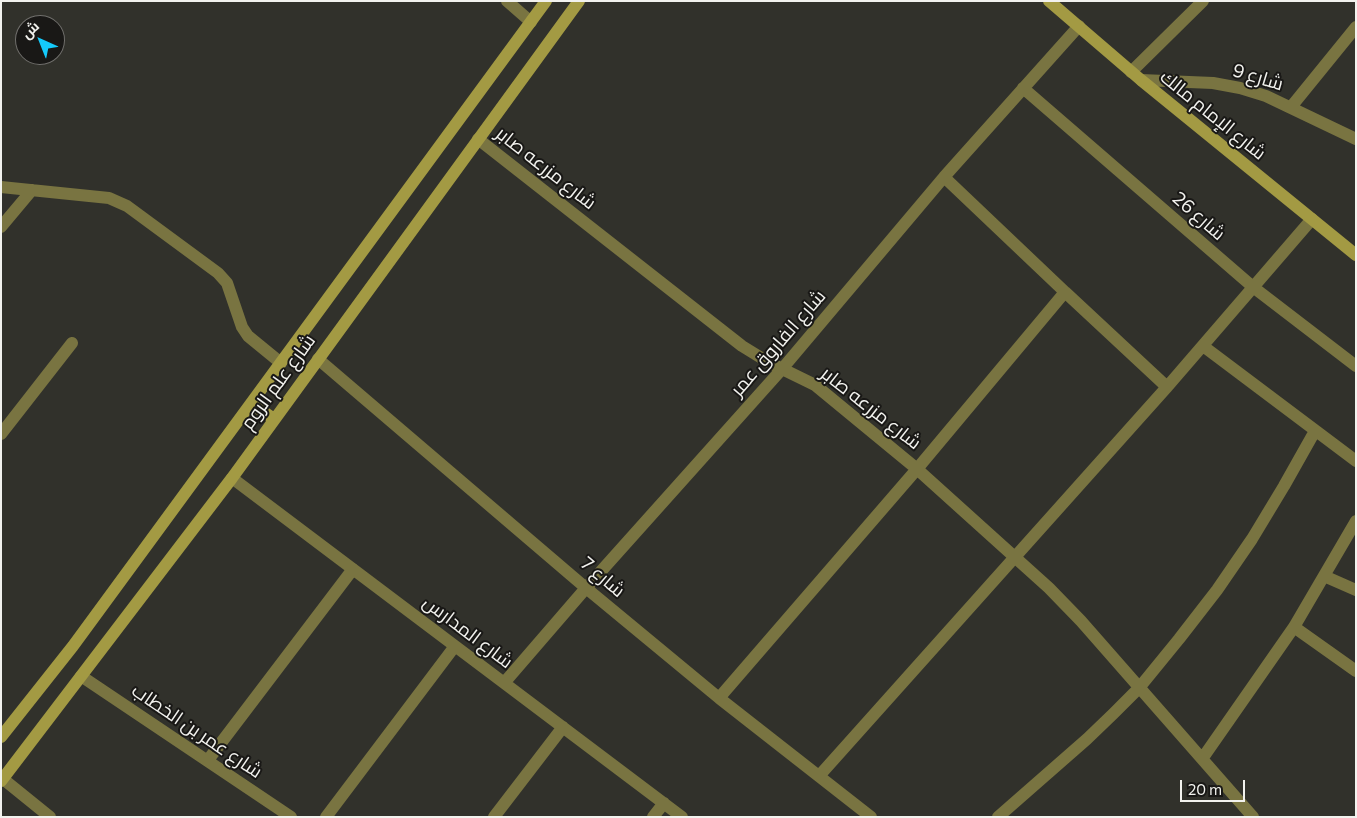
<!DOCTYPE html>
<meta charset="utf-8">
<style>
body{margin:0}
#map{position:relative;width:1357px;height:818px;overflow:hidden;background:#31312b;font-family:Commissioner,Cairo,sans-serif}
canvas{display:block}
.frame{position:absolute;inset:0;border:2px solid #f2f2ee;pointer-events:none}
.north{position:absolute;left:15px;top:15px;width:50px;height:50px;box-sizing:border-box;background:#191816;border:1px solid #706f6c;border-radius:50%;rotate:316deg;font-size:14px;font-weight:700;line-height:20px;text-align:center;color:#f2f2ee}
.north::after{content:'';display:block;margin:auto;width:18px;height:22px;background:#14cafb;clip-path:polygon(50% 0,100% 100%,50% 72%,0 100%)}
.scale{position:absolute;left:1180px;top:780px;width:65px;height:22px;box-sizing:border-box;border:2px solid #f2f2ee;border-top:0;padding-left:6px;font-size:15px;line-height:18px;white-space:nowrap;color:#f2f2ee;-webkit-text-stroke:4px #191816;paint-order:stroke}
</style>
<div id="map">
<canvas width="1357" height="818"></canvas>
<div class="frame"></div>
<div class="north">ش</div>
<div class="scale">20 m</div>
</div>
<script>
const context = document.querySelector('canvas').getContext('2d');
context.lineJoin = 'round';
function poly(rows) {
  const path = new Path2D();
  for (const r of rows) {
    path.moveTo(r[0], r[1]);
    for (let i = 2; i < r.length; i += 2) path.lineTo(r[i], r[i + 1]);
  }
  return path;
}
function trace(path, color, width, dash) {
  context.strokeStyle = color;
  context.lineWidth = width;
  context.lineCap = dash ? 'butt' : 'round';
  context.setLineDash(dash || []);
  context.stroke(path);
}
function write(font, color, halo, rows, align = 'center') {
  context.font = font + ' Commissioner,Cairo,sans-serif';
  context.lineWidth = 4;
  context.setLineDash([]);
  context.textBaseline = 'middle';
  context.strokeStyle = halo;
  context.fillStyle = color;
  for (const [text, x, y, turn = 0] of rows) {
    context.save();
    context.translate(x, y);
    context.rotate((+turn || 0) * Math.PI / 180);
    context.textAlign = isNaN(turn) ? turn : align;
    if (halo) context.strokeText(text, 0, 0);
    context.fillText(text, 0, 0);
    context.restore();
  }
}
trace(poly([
 [507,1,531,22],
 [1131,72,1203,1],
 [1141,80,1213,83,1240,88,1266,96,1356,139],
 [1023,88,1253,287,1356,366],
 [1291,107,1356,27],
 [478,139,742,346,768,362,815,385,917,469,1049,588,1081,621,1253,817],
 [944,177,1065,292],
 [1,187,109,198,127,206,218,273,227,283,242,327,248,336,281,363],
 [1,227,32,190],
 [1203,346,1356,461],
 [318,359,586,588,719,698,871,817],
 [1,434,72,343],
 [232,478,682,817],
 [1324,576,1356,590],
 [1294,627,1356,671],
 [81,676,291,817],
 [504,683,586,588,782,369,944,177,1079,26],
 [719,698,917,469,1065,292,1167,387],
 [1202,759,1294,627,1356,521],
 [208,760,353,569],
 [819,776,1167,387,1312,219],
 [3,779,50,817],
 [326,817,455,646],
 [494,817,563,727],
 [653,817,664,803],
 [998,817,1087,739,1113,714,1139,688,1179,639,1217,590,1252,539,1284,486,1315,431]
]), '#797441', 12);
trace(poly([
 [1049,1,1141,80,1356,255],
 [252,404,274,419],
 [1,737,73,646,546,1],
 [1,781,232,478,579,1]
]), '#a39a43', 12);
write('19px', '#f2f2ee', '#191816', [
 ["شارع 9",1258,77,17],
 ["شارع الإمام مالك",1213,115,39],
 ["شارع مزرعه صابر",546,168,38],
 ["شارع 26",1199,216,41],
 ["شارع الفاروق عمر",778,343,-49],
 ["شارع علم الروم",278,382,-54],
 ["شارع مزرعه صابر",871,408,38],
 ["شارع 7",603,577,40],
 ["شارع المدارس",468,632,37],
 ["شارع عمر بن الخطاب",197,731,34]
]);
</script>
